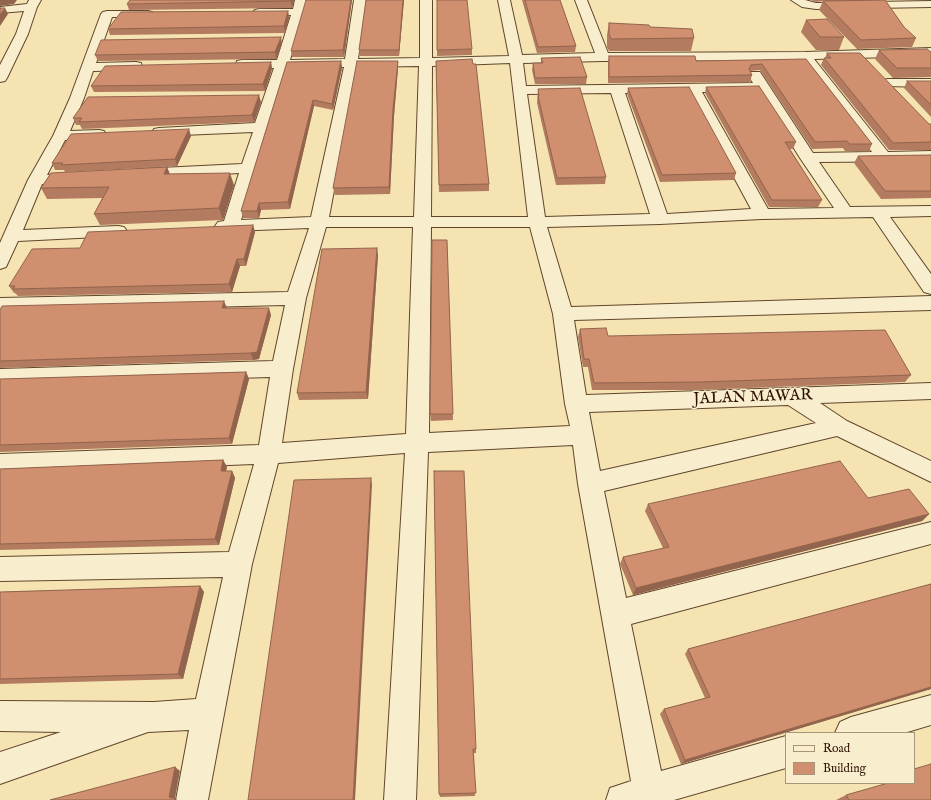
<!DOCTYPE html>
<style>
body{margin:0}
#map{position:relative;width:931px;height:800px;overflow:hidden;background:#f5e4b2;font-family:"IM FELL English",serif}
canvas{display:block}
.legend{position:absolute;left:785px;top:732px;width:130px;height:52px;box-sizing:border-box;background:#f8edcd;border:1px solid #a7957b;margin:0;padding:5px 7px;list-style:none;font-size:12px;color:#2e1100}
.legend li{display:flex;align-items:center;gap:8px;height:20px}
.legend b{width:20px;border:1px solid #a7957b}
</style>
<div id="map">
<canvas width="931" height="800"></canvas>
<ul class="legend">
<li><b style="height:5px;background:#f8edcd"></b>Road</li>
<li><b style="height:11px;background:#d08f6e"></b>Building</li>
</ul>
</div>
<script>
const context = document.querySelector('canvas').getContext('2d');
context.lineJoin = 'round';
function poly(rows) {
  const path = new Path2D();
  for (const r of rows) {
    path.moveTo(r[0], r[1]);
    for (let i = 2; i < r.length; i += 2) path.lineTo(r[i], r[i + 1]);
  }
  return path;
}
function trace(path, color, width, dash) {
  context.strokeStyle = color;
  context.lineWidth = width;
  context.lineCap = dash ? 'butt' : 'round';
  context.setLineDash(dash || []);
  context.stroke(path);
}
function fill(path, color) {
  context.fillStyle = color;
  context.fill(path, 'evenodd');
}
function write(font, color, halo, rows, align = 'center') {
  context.font = font + ' "IM FELL English",serif';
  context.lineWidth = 3;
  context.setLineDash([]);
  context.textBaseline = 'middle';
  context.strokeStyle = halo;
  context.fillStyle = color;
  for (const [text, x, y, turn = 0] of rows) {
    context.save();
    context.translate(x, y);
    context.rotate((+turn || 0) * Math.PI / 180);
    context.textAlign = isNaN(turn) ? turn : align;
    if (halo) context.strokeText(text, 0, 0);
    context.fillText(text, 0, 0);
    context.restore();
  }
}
const street = poly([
 [29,0,41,0,37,7,28,34,7,78,5,81,0,82,0,65,16,34,24,11,0,13,0,7,27,4,29,0],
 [295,0,307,0,290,60,345,59,354,0,366,0,358,59,420,58,420,0,432,0,432,58,509,56,498,0,510,0,522,55,595,53,575,0,587,0,608,53,805,52,931,48,931,56,814,59,888,152,931,151,931,161,819,162,850,207,931,206,931,216,890,217,931,274,931,294,924,292,873,217,762,219,660,224,547,227,571,307,931,296,931,310,574,320,586,395,931,383,931,399,820,403,847,421,931,461,931,482,837,436,604,491,626,598,931,522,931,544,631,624,661,771,786,736,786,768,674,800,606,800,610,788,631,781,578,484,573,445,428,452,416,800,384,800,405,453,278,463,252,564,208,800,176,800,189,730,148,732,0,784,0,752,61,732,0,731,0,701,154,702,196,699,223,577,0,581,0,557,229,552,254,464,0,474,0,454,259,445,270,377,0,385,0,369,273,361,285,305,0,312,0,298,288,292,309,228,231,231,218,230,215,226,218,222,224,221,239,173,140,179,134,177,132,174,134,171,140,169,242,164,253,132,159,136,154,135,152,132,154,129,159,128,255,123,274,68,242,68,237,67,236,64,237,61,242,60,277,60,291,15,259,15,255,14,253,12,255,10,259,9,293,9,295,0],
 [801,60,872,152,813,153,760,72,750,72,748,75,753,83,526,86,523,63,603,61,801,60],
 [510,63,528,217,431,217,432,66,510,63],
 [419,66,414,217,329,217,357,67,419,66],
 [287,67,344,67,311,217,241,220,287,67],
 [758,91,800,158,834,208,768,209,702,92,758,91],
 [688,92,751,209,667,214,625,93,688,92],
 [611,93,650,214,545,217,527,94,611,93],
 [326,227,413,227,406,434,282,443,293,369,306,298,326,227],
 [431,227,530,227,553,314,565,404,570,426,429,433,431,227],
 [788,405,816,423,600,471,589,412,788,405],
 [791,0,805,0,816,3,931,1,931,7,816,9,802,7,791,0],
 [107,11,148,11,152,12,154,14,152,16,148,17,112,17,96,63,136,62,141,63,142,66,141,69,136,70,93,71,84,98,70,131,99,130,104,131,106,134,104,137,99,138,65,140,47,175,76,173,82,175,84,178,82,181,76,183,42,184,23,230,118,226,124,227,127,231,124,235,118,236,18,241,6,267,0,269,0,243,28,180,53,136,70,98,101,14,103,12,107,11],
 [888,79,931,79,931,87,883,86,881,83,883,80,888,79],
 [931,695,931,725,904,733,835,733,840,722,851,717,931,695]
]);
trace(street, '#60462c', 2);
fill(street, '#f8edcd');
fill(poly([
 [294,0,292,8,129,10,127,4],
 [352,0,344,57,292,57,291,51],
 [404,0,399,56,360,56,359,50],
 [522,0,560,0,576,46,575,52,537,53],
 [811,0,902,0,885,0,904,27,916,38,912,47,857,49,819,10,823,1,816,2],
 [288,11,289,18,285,33,110,35,108,29],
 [806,20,844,37,839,50,816,50,801,32],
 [609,23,650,27,694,38,691,51,609,51,607,47,607,35],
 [282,44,276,59,98,61,95,55],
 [472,49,472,55,437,56,437,50],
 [879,50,931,52,931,77,893,78,875,59],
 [827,53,929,124,931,124,931,150,889,150,821,65,824,58,825,58],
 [609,56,696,61,806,59,872,144,869,151,845,151,843,148,812,149,760,70,750,71,752,75,750,82,608,83,608,62],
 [541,58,587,77,586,84,535,84,532,70,533,63,541,63],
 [341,61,342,68,333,110,314,106,290,209,261,210,259,218,243,218,241,211,287,62],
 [398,61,398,68,394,116,390,194,335,195,333,188],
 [436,61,473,64,489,184,489,191,439,192],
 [271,62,272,69,265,91,94,92,91,86],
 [907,81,931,81,931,117,904,88],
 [706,87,796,142,793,149,790,149,822,200,818,207,769,207,705,93],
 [628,88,736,173,734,180,660,182,627,94],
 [538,89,606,177,605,184,556,185,537,103],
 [261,102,254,122,82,129,80,125,76,125,73,118],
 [191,136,177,166,65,172,64,170,55,170,52,163],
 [931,155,931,198,881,199,854,163,858,156],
 [167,167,170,174,234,185,223,220,100,225,94,214,102,198,47,199,41,188],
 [253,225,255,232,246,266,240,266,232,292,18,296,15,293,14,293,9,286,80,248],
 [447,240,453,420,431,421,430,414],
 [378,255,368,399,299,400,297,393],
 [227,308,271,315,259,359,253,360,0,368,0,310],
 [580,329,608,336,911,375,905,382,697,390,592,390,588,367,583,367,578,337],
 [246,372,249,379,232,444,0,452,0,379],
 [223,460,227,467,226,471,232,471,235,478,219,545,0,550,0,469],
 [434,471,476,749,476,753,474,753,475,796,440,797,439,794],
 [868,498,929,514,922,521,633,595,620,564,623,557,663,548,645,511,648,504],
 [931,584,931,689,681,764,660,714,664,709,705,698,685,654,688,649],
 [200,586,204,592,183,679,0,684,0,592],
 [882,783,914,783,931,800,836,800,846,795,883,785]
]), '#b37b5f');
fill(poly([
 [0,0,17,0,14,4,0,6],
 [291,0,294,0,292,8,291,1],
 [351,0,352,0,344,57,343,50],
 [403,0,404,0,399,56,399,50],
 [5,8,8,14,0,26,0,15],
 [288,11,289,18,285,33,284,26],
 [281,37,282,44,276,59,275,52],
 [341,61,342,68,333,110,332,104],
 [398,61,398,68,394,116,390,194,389,187,393,109],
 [271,62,272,69,265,91,263,84],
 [259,95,261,102,254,122,252,115],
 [313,100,314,106,290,209,288,202],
 [189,129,191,136,177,166,175,159],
 [167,167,171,178,164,174],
 [230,173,234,185,223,220,219,208],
 [259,203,261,210,259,218,257,211],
 [253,225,255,232,246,266,244,259],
 [377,248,378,255,368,399,366,392],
 [237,259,240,266,232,292,229,284],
 [224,301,227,308,222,308],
 [269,308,271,315,259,359,253,360,251,353],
 [246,372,249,379,232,444,229,438],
 [223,460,227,467,224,478,221,471],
 [232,471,235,478,219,545,215,539],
 [371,478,372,485,355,800,353,800],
 [929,514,922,521,633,595,636,588],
 [200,586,204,592,183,679,178,674],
 [931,687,931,689,681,764,685,760],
 [175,767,180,771,175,798,177,800,173,800,169,797]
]), '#92644d');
const building = poly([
 [130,0,291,0,291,1,127,4,130,0],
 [306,0,351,0,343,50,291,51,306,0],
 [366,0,403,0,399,50,359,50,366,0],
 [437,0,467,0,472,49,437,50,437,0],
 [525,0,560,0,576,46,538,47,525,0],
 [885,0,904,27,916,38,861,40,823,1,885,0],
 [0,8,5,8,0,15,0,8],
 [288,11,284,26,108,29,121,12,288,11],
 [827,19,844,37,820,37,806,20,827,19],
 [609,23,649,25,650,27,692,29,694,38,611,39,609,34,609,23],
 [281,37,275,52,95,55,101,40,281,37],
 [927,49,931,52,931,68,897,68,879,50,927,49],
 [827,53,860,53,929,124,931,124,931,142,893,143,824,58,831,58,827,53],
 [609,56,695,56,696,61,806,59,872,144,849,144,847,141,815,142,762,64,751,65,749,69,752,75,609,77,609,56],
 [580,57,587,77,535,78,533,63,543,63,541,58,580,57],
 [472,59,473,64,476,64,489,184,439,185,436,61,472,59],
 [341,61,332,104,313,100,288,202,259,203,257,211,241,211,287,62,341,61],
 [357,61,398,61,393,109,389,187,333,188,357,61],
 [271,62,263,84,91,86,105,66,271,62],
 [907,81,931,81,931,105,907,81],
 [759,86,796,142,785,142,822,200,772,200,706,87,759,86],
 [689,87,736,173,662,175,628,88,689,87],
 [580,88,606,177,557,178,538,96,539,96,538,89,580,88],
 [259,95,252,115,79,122,82,118,73,118,88,97,259,95],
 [189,129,175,159,61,165,63,163,52,163,71,134,189,129],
 [931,155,931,191,885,191,858,156,931,155],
 [167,167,164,174,230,173,219,208,94,214,109,187,41,188,51,173,167,167],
 [253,225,244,259,237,259,229,284,13,289,15,286,9,286,32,249,80,248,88,232,253,225],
 [432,240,447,240,453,414,430,414,432,240],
 [377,248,366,392,297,393,322,249,377,248],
 [224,301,222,308,269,308,257,352,251,353,0,361,0,310,2,306,224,301],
 [606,328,608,336,885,330,911,375,700,382,594,383,589,359,584,359,580,329,606,328],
 [246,372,229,438,0,445,0,379,246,372],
 [223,460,221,471,232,471,215,539,0,544,0,469,223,460],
 [840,461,868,498,909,489,929,514,636,588,623,557,669,547,648,504,840,461],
 [434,471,464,471,476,749,473,749,476,793,439,794,434,471],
 [371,478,353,800,248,800,294,480,371,478],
 [931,584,931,687,685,760,664,709,710,697,688,649,931,584],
 [200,586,178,674,0,679,0,592,200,586],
 [931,764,931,800,849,800,846,795,888,783,914,783,914,769,931,764],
 [175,767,169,797,171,798,175,798,174,800,50,800,175,767]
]);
fill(building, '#d08f6e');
trace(building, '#92644d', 1);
write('16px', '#2e1100', '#f8edcd', [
 ["JALAN MAWAR",753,398,-2]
]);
</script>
